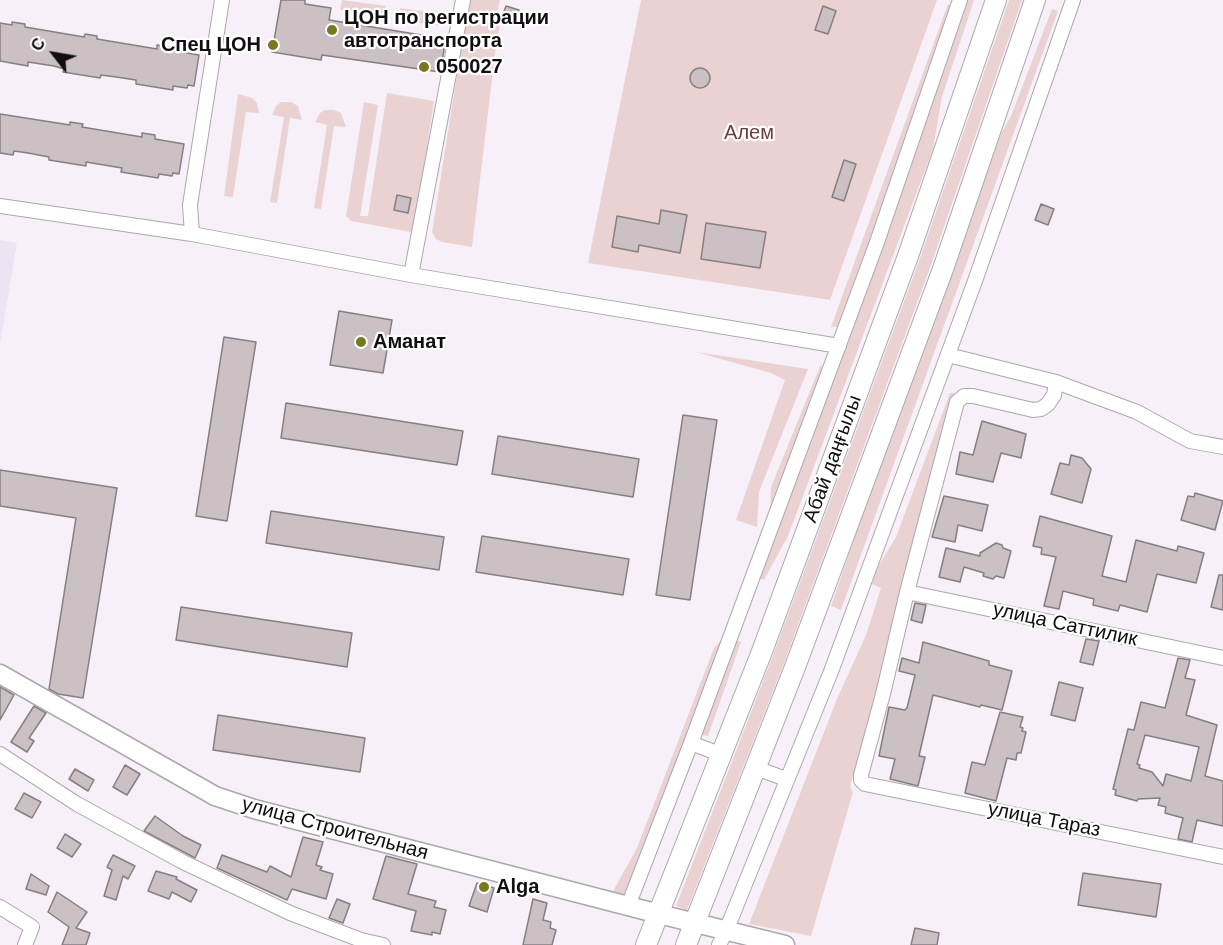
<!DOCTYPE html>
<meta charset="utf-8">
<style>
body{margin:0}
#map{position:relative;width:1223px;height:945px;overflow:hidden;background:#f7f0f9;font-family:Arial,sans-serif}
canvas{display:block}
.north{position:absolute;left:24px;top:24px;width:60px;height:60px;-webkit-text-stroke:4px #fff;paint-order:stroke;rotate:301deg;font-size:16px;font-weight:700;line-height:24px;text-align:center;color:#100e10}
.north::after{content:'';display:block;margin:auto;width:21px;height:27px;background:#100e10;clip-path:polygon(50% 0,100% 100%,50% 72%,0 100%)}
</style>
<div id="map">
<canvas width="1223" height="945"></canvas>
<div class="north">С</div>
</div>
<script>
const context = document.querySelector('canvas').getContext('2d');
context.lineJoin = 'round';
function fill(path, color) {
  context.fillStyle = color;
  context.fill(path, 'evenodd');
}
function poly(rows) {
  const path = new Path2D();
  for (const r of rows) {
    if (r.length === 3) {
      path.moveTo(r[0] + r[2], r[1]);
      path.arc(r[0], r[1], r[2], 0, 2 * Math.PI);
      continue;
    }
    path.moveTo(r[0], r[1]);
    for (let i = 2; i < r.length; i += 2) path.lineTo(r[i], r[i + 1]);
  }
  return path;
}
function trace(path, color, width, dash) {
  context.strokeStyle = color;
  context.lineWidth = width;
  context.lineCap = dash ? 'butt' : 'round';
  context.setLineDash(dash || []);
  context.stroke(path);
}
function write(font, color, halo, rows, align = 'center') {
  context.font = font + ' Arial,sans-serif';
  context.lineWidth = 4.5;
  context.setLineDash([]);
  context.textBaseline = 'middle';
  context.strokeStyle = halo;
  context.fillStyle = color;
  for (const [text, x, y, turn = 0] of rows) {
    context.save();
    context.translate(x, y);
    context.rotate((+turn || 0) * Math.PI / 180);
    context.textAlign = isNaN(turn) ? turn : align;
    if (halo) context.strokeText(text, 0, 0);
    context.fillText(text, 0, 0);
    context.restore();
  }
}
fill(poly([
 [0,240,17,243,0,344]
]), '#eee3f2');
fill(poly([
 [342,0,386,6,385,13,381,16,340,10],
 [469,0,500,0,495,24,500,25,495,54,472,247,442,242,436,239,432,232],
 [641,0,937,0,830,300,588,263],
 [967,0,974,0,942,97,933,149,788,536,764,580,758,577],
 [1009,0,1022,0,931,265,784,663,687,910,676,906,772,658,919,261],
 [948,4,954,6,843,321,837,327,831,327],
 [400,8,442,14,440,26,399,20],
 [1052,9,1058,11,841,610,831,606,982,168,1011,116],
 [387,93,434,101,415,226,411,232,351,221,346,216,364,102,378,105,360,216,368,216],
 [238,94,252,98,257,103,259,113,246,112,233,197,224,196],
 [281,102,291,102,298,106,302,120,290,118,277,203,270,202,284,117,272,115,276,106],
 [325,110,334,110,341,113,346,127,334,126,321,209,314,208,327,125,315,122,320,113],
 [696,352,808,369,759,492,757,527,736,520,785,380,771,373],
 [821,364,824,376,770,516,771,487],
 [950,393,956,393,850,787,853,792,811,936,749,924,837,699,866,635,881,588,872,584,879,565,896,537],
 [724,637,633,879,622,896,612,893,637,848,714,648],
 [733,638,741,642,708,736,702,735,700,728]
]), '#ebd2d2');
const building = poly([
 [281,0,305,0,305,4,331,8,329,20,446,39,440,72,322,55,321,60,272,52,281,0],
 [506,6,519,10,515,25,501,20,506,6],
 [823,6,836,11,828,34,815,30,823,6],
 [12,22,25,24,25,27,84,37,85,34,97,36,97,39,157,49,157,45,170,47,169,50,199,55,194,86,188,85,187,88,173,86,173,90,136,84,136,80,116,77,101,75,100,78,63,72,64,69,54,66,28,62,28,66,0,61,0,23,12,25,12,22],
 [700,78,10],
 [0,114,70,125,70,122,83,124,82,127,142,137,142,133,155,135,155,139,184,144,179,174,173,173,172,176,159,174,158,178,121,172,122,168,86,162,86,166,49,160,49,157,28,153,14,151,13,155,0,153,0,114],
 [844,160,856,164,844,201,832,197,844,160],
 [397,195,411,198,408,213,394,210,397,195],
 [1041,204,1054,209,1048,225,1035,220,1041,204],
 [661,210,687,215,680,253,639,245,638,252,612,247,617,216,659,224,661,210],
 [706,223,766,232,760,268,701,259,706,223],
 [339,311,392,320,383,373,330,365,339,311],
 [224,337,256,342,227,521,196,516,224,337],
 [286,403,463,431,457,465,281,438,286,403],
 [683,415,717,420,690,600,656,595,683,415],
 [982,421,1026,434,1021,458,1001,453,993,482,956,474,960,452,973,455,982,421],
 [498,436,639,459,633,497,492,474,498,436],
 [1071,455,1082,458,1091,469,1082,503,1051,494,1060,463,1069,465,1071,455],
 [0,470,117,488,83,698,58,694,49,689,76,518,0,506,0,470],
 [1195,493,1223,501,1215,530,1181,520,1188,496,1194,497,1195,493],
 [944,496,988,505,982,531,958,525,955,542,932,537,944,496],
 [271,511,444,537,439,570,266,543,271,511],
 [1040,516,1112,536,1102,576,1126,582,1136,540,1177,551,1178,546,1204,553,1196,583,1157,574,1147,612,1120,605,1118,611,1093,605,1094,599,1063,591,1059,609,1044,606,1056,557,1041,554,1042,548,1033,546,1040,516],
 [482,536,629,559,623,595,476,572,482,536],
 [996,543,1002,545,1003,548,1011,551,1004,578,996,576,993,579,983,576,984,573,964,567,960,582,939,577,946,548,980,556,980,553,996,543],
 [1219,575,1223,575,1223,610,1211,607,1219,575],
 [915,603,926,605,922,623,911,620,915,603],
 [181,607,352,633,347,667,176,640,181,607],
 [1086,639,1099,641,1093,665,1080,662,1086,639],
 [923,642,989,661,989,665,1012,671,1002,710,981,705,980,707,933,695,919,756,925,757,918,786,890,779,895,759,879,756,889,707,905,710,907,708,915,675,899,671,902,658,919,663,923,642],
 [1178,658,1190,660,1185,678,1195,680,1186,715,1217,725,1205,776,1223,781,1223,826,1197,820,1192,842,1178,839,1183,818,1165,813,1166,807,1158,805,1160,798,1138,799,1137,801,1115,795,1116,790,1113,789,1128,729,1134,730,1141,702,1165,708,1178,658],
 [1145,735,1199,747,1191,781,1166,774,1163,786,1152,772,1139,768,1140,765,1137,764,1145,735],
 [1059,682,1083,688,1075,721,1051,715,1059,682],
 [0,687,14,695,0,720,0,687],
 [34,706,46,713,29,738,34,741,27,752,11,742,34,706],
 [1000,712,1023,717,1020,727,1023,728,1022,731,1026,732,1021,753,1017,753,1016,760,1007,758,996,801,965,793,972,762,985,765,1000,712],
 [218,715,365,738,360,772,213,750,218,715],
 [125,765,140,774,127,795,113,787,125,765],
 [75,769,94,780,88,791,69,779,75,769],
 [24,793,41,802,32,818,15,809,24,793],
 [155,816,183,836,201,845,195,858,144,831,155,816],
 [65,834,81,844,72,857,57,848,65,834],
 [303,837,323,842,316,865,322,867,320,870,333,874,326,899,292,889,287,900,217,868,222,855,267,872,270,866,291,877,303,837],
 [113,855,135,866,128,879,123,876,116,900,104,896,112,870,107,867,113,855],
 [386,856,417,864,408,894,436,901,434,907,446,910,440,934,432,932,432,935,411,931,416,911,373,899,386,856],
 [156,871,177,877,176,879,197,890,191,902,172,892,169,899,148,891,156,871],
 [1083,873,1161,884,1156,917,1078,905,1083,873],
 [31,874,49,886,46,895,26,889,31,874],
 [477,883,494,888,487,912,469,906,477,883],
 [57,892,87,912,76,928,90,933,86,945,62,945,69,927,48,912,57,892],
 [337,899,350,904,343,923,329,918,337,899],
 [533,899,547,903,543,920,551,922,550,928,556,930,552,945,523,945,533,899],
 [915,928,939,933,937,945,911,945,915,928]
]);
fill(building, '#cbc1c5');
trace(building, '#877e82', 1.5);
const minor = poly([
 [0,206,192,234,411,275,839,346],
 [192,234,190,205,222,0],
 [411,275,463,0],
 [948,355,1056,382,1137,412,1190,441,1223,447],
 [1056,382,1054,395,1048,404,1041,409,1033,410,973,396,964,396,957,402,907,592,883,694,861,775,861,780,865,784,1223,857],
 [907,592,1223,658],
 [691,743,722,755],
 [0,754,77,804,183,862,290,913,361,940,383,945],
 [756,768,786,779],
 [628,906,691,743,876,245,960,0],
 [0,907,32,927,25,945],
 [719,945,726,931,832,669,975,281,1073,0]
]);
const tertiary = poly([
 [0,674,215,796,254,809,659,914,785,945]
]);
const secondary = poly([
 [646,945,761,654,908,256,996,0],
 [686,945,795,667,943,269,1035,0]
]);
trace(minor, '#aca6ae', 16);
trace(tertiary, '#aca6ae', 21);
trace(secondary, '#aca6ae', 22);
trace(minor, '#fff', 14);
trace(tertiary, '#fff', 18);
trace(secondary, '#fff', 20);
for (const [x, y, r, color] of [
 [332,30,6,"#7a781e"],
 [273,45,6,"#7a781e"],
 [424,67,6,"#7a781e"],
 [361,342,6,"#7a781e"],
 [484,887,6,"#7a781e"]
]) {
  const dot = new Path2D();
  dot.arc(x, y, r, 0, 2 * Math.PI);
  context.fillStyle = color;
  context.fill(dot);
  trace(dot, '#fff', 2);
}
write('bold 20px', '#100e10', '#fff', [
 ["ЦОН по регистрации",344,18],
 ["автотранспорта",344,41],
 ["Спец ЦОН",261,45,"right"],
 ["050027",436,67],
 ["Аманат",373,342],
 ["Alga",496,887]
], 'left');
write('20px', '#6f3b3d', '#fff', [
 ["Алем",749,133]
]);
write('20px', '#100e10', '#fff', [
 ["Абай даңғылы",833,459,-70],
 ["улица Саттилик",1065,625,12],
 ["улица Тараз",1044,820,11],
 ["улица Строительная",335,829,15]
]);
</script>
